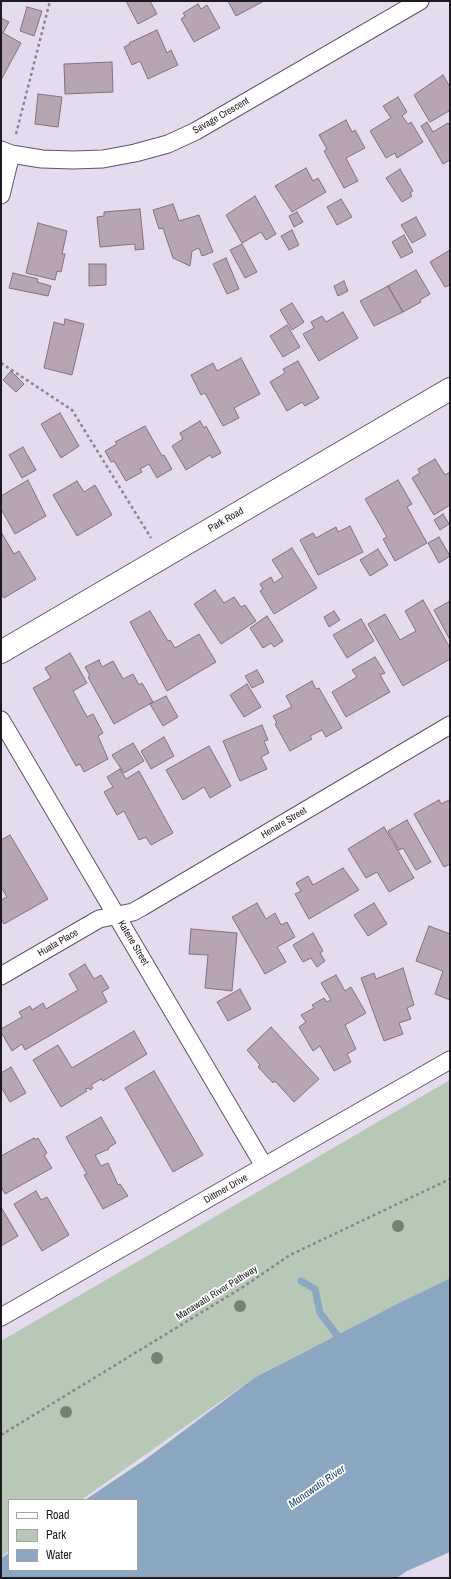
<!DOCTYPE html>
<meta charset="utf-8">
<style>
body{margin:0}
#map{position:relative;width:451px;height:1579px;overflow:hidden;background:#e5dbef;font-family:"Archivo Narrow",sans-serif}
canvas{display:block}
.frame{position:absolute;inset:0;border:2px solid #1e1a21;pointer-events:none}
.legend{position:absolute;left:8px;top:1499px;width:130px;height:72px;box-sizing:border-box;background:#fff;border:1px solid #a5a3a6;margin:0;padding:5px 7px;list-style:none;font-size:12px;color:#1e1a21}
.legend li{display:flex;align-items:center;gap:8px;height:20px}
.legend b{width:20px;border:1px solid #a5a3a6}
</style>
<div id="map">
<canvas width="451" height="1579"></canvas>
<div class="frame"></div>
<ul class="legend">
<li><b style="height:5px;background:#fff"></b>Road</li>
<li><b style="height:11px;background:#b8c8b6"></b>Park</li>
<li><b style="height:11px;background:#8ca7c2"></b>Water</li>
</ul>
</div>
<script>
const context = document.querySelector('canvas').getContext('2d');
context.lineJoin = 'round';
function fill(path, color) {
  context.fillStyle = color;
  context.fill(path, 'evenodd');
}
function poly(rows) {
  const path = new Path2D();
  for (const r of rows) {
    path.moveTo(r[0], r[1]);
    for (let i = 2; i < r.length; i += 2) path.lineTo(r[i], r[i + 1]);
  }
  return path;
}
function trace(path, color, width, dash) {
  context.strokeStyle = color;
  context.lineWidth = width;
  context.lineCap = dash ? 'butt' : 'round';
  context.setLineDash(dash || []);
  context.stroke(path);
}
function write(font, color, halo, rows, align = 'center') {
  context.font = font + ' "Archivo Narrow",sans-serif';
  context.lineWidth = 3.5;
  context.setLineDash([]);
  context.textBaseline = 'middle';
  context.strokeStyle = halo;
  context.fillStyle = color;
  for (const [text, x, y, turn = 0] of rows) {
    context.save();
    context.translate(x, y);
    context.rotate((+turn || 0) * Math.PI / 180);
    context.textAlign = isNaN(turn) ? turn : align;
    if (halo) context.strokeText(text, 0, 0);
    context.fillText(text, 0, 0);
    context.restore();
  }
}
fill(poly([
 [450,1080,450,1278,395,1305,254,1378,81,1500,9,1500,9,1551,1,1557,1,1341]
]), '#b8c8b6');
fill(poly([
 [450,1278,450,1552,407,1571,397,1578,1,1578,1,1558,9,1553,9,1570,137,1570,137,1500,85,1500,146,1459,254,1378,395,1305]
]), '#8ca7c2');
trace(poly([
 [301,1281,315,1289,320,1313,343,1343]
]), '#8ca7c2', 7);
const building = poly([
 [126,1,150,1,157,14,138,24,126,1],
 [228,1,264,1,236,16,228,1],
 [198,4,201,9,207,5,220,28,194,42,181,19,185,16,183,13,198,4],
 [27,7,42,11,34,36,20,31,27,7],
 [1,18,9,22,3,33,21,43,1,80,1,18],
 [157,30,167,53,171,50,178,65,148,79,140,61,132,65,124,47,130,44,129,43,157,30],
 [112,62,113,92,65,94,64,64,112,62],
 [443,75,450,87,450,113,449,111,430,122,414,95,443,75],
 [38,94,62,97,58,127,35,124,38,94],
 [398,97,407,112,402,116,408,124,411,122,423,142,397,158,395,153,386,158,370,131,391,118,383,106,398,97],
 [346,120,352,132,355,130,365,148,346,158,358,181,344,188,324,151,327,149,319,135,346,120],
 [427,122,433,132,448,123,450,126,450,160,443,164,421,126,427,122],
 [306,168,313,181,318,178,326,192,292,212,275,186,306,168],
 [400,169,413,191,410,193,412,196,402,202,386,178,400,169],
 [255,196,276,234,266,240,261,232,242,243,226,215,255,196],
 [341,199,352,217,337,225,327,207,341,199],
 [173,204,179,221,199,215,213,252,202,256,199,248,192,251,190,266,173,258,163,228,159,229,153,210,173,204],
 [140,209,144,249,135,250,135,244,100,247,97,217,104,216,104,212,140,209],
 [297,212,303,222,294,227,289,216,297,212],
 [416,217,426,235,412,243,401,225,416,217],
 [38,223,67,231,62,254,65,254,61,272,57,271,55,280,26,273,38,223],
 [292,230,299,245,289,250,281,236,292,230],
 [404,235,413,252,401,258,392,242,404,235],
 [242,244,257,272,245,278,230,250,242,244],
 [450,250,450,285,445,287,430,262,450,250],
 [226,258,239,289,227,294,213,264,226,258],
 [89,264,106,264,106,285,89,286,89,264],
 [416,270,430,294,420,300,421,302,403,312,388,286,416,270],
 [13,273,38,279,37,282,51,286,48,296,9,288,13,273],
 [344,281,348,291,338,296,334,286,344,281],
 [388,286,403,312,374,326,360,301,388,286],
 [292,303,304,322,292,330,280,310,292,303],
 [343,312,358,338,319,361,303,334,314,328,311,322,322,316,326,322,343,312],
 [65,319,84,324,72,375,44,368,54,322,64,325,65,319],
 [287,325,300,347,283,357,270,336,287,325],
 [241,358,260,394,234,408,239,418,223,426,205,393,201,395,191,375,213,363,217,371,241,358],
 [298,361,319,398,305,406,302,402,287,411,270,382,285,373,283,369,298,361],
 [11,371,24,384,16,392,3,380,11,371],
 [60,413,79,446,61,458,41,424,60,413],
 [200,421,204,428,206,426,221,453,212,458,210,455,186,470,172,446,183,439,180,433,200,421],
 [145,426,162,456,164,455,172,469,157,478,149,464,140,469,142,472,126,481,114,461,111,462,105,451,117,444,115,442,145,426],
 [23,447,36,470,22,478,9,455,23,447],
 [435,459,445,475,450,472,450,505,434,515,412,478,420,473,418,469,435,459],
 [28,480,46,516,15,534,1,509,1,496,28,480],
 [398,480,412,504,407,507,427,543,395,561,383,539,387,537,365,499,398,480],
 [77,481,84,492,95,485,112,515,77,536,53,495,77,481],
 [443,514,449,524,440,530,434,520,443,514],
 [350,526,363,552,318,575,300,540,313,533,316,538,336,527,338,532,350,526],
 [1,532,14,554,19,551,36,579,4,598,2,595,1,596,1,532],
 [439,537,450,556,439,563,428,543,439,537],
 [292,548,317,588,274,614,260,591,263,589,260,584,271,577,274,583,283,577,272,560,292,548],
 [378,549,388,565,370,576,360,560,378,549],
 [215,590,224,603,234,597,241,607,245,605,256,621,221,644,194,604,215,590],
 [423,600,450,648,450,659,403,686,368,624,385,614,400,640,416,631,405,611,423,600],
 [450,601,450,640,434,610,450,601],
 [150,611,168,641,170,640,175,648,199,634,216,662,167,691,130,622,150,611],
 [334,611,340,620,329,627,324,617,334,611],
 [267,616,283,641,274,647,271,643,263,648,250,628,267,616],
 [361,619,374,641,347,658,333,635,361,619],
 [70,653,87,683,73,691,87,717,93,714,103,733,98,736,108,759,84,772,80,764,76,766,33,688,51,678,45,668,70,653],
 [375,657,385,673,380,675,390,692,346,717,332,692,357,677,352,670,375,657],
 [99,660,102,667,113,661,123,679,133,674,139,685,142,683,153,702,114,724,88,677,90,676,85,667,99,660],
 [257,670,264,682,252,688,245,676,257,670],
 [312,681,316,689,319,688,342,728,326,737,322,730,310,736,312,739,290,751,275,724,277,723,273,716,292,707,286,696,312,681],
 [247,684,261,707,244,717,230,695,247,684],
 [166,696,178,717,163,726,150,704,166,696],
 [262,725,268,740,264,741,269,753,261,757,267,769,240,781,223,741,262,725],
 [164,737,174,756,151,769,141,751,164,737],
 [133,743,144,761,124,773,112,755,133,743],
 [209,746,231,786,210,798,204,787,183,800,166,770,209,746],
 [120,769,126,779,139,771,173,833,151,845,146,837,139,840,124,811,117,815,104,792,113,787,107,777,120,769],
 [439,800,441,804,449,800,450,802,450,864,444,867,414,814,439,800],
 [407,820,431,862,416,870,403,848,399,850,388,831,407,820],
 [384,827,414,878,389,892,377,872,366,878,348,849,384,827],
 [10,835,48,899,4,924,1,918,1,900,7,897,1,887,1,840,10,835],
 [343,868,359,890,309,919,295,894,301,891,296,883,308,876,313,885,343,868],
 [257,903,266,919,275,913,281,925,287,922,295,937,277,947,286,962,265,974,232,917,257,903],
 [374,903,387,924,368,936,354,915,374,903],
 [429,926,450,934,450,1000,435,994,443,971,416,961,429,926],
 [191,929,237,933,232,991,205,988,208,955,189,954,191,929],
 [313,933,323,951,320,953,325,961,317,967,311,958,303,962,293,945,313,933],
 [85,964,94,979,101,975,109,988,102,992,107,1002,25,1050,22,1044,12,1051,1,1032,1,1029,22,1017,19,1012,30,1006,32,1010,43,1003,46,1009,78,990,69,974,85,964],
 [403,968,414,1005,407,1008,411,1019,399,1023,403,1034,384,1041,361,978,374,973,376,979,403,968],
 [336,975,345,991,351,987,366,1013,345,1025,356,1049,347,1054,351,1062,334,1071,320,1046,313,1051,299,1027,306,1022,301,1015,314,1008,312,1005,324,998,327,1002,331,1000,321,983,336,975],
 [240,989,251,1009,228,1021,217,1002,240,989],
 [271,1027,319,1079,294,1102,275,1081,273,1083,258,1067,260,1065,247,1050,271,1027],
 [134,1031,147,1054,103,1081,101,1079,91,1085,93,1088,90,1090,89,1088,85,1089,87,1091,61,1107,33,1060,58,1045,72,1068,134,1031],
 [11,1067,26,1093,10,1102,1,1087,1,1073,11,1067],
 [154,1071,203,1155,173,1172,125,1088,154,1071],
 [101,1117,116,1143,108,1148,109,1149,95,1155,101,1166,108,1163,118,1185,120,1184,128,1196,103,1209,84,1175,87,1174,66,1137,101,1117],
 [34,1138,35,1140,38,1138,47,1153,44,1155,52,1168,5,1194,1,1186,1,1156,34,1138],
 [36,1191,41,1200,47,1197,69,1235,42,1251,14,1204,36,1191],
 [1,1207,18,1236,1,1246,1,1207]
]);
fill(building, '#b8a5b3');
trace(building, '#83717e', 1);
const minor = poly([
 [1,150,11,154,42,159,73,160,103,159,135,153,168,144,196,131,420,1],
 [1,195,11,154],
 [1,720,264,1166],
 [1,976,99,919,133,912,142,907,450,725],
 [1,1317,450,1060]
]);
const secondary = poly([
 [1,652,450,389]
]);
trace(minor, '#5d5566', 19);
trace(secondary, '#5d5566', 24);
trace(poly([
 [16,134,50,1],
 [1,363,72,410,151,538],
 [1,1435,243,1287,290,1255,450,1179]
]), '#8a8391', 2.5, [3, 3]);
trace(minor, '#fff', 17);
trace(secondary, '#fff', 22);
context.fillStyle = '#728274';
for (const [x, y] of [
 [398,1226],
 [240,1306],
 [157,1358],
 [66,1412]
]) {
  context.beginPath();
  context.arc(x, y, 6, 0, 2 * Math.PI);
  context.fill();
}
write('10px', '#1e1a21', '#fff', [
 ["Savage Crescent",221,116,-30],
 ["Park Road",226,520,-30],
 ["Henare Street",284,823,-31],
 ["Huata Place",58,943,-30],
 ["Katene Street",133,943,59],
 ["Dittmer Drive",226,1189,-30],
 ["Manawatū River Pathway",217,1293,-32]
]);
write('italic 11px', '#1e476d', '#fff', [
 ["Manawatū River",317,1487,-35]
]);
</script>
